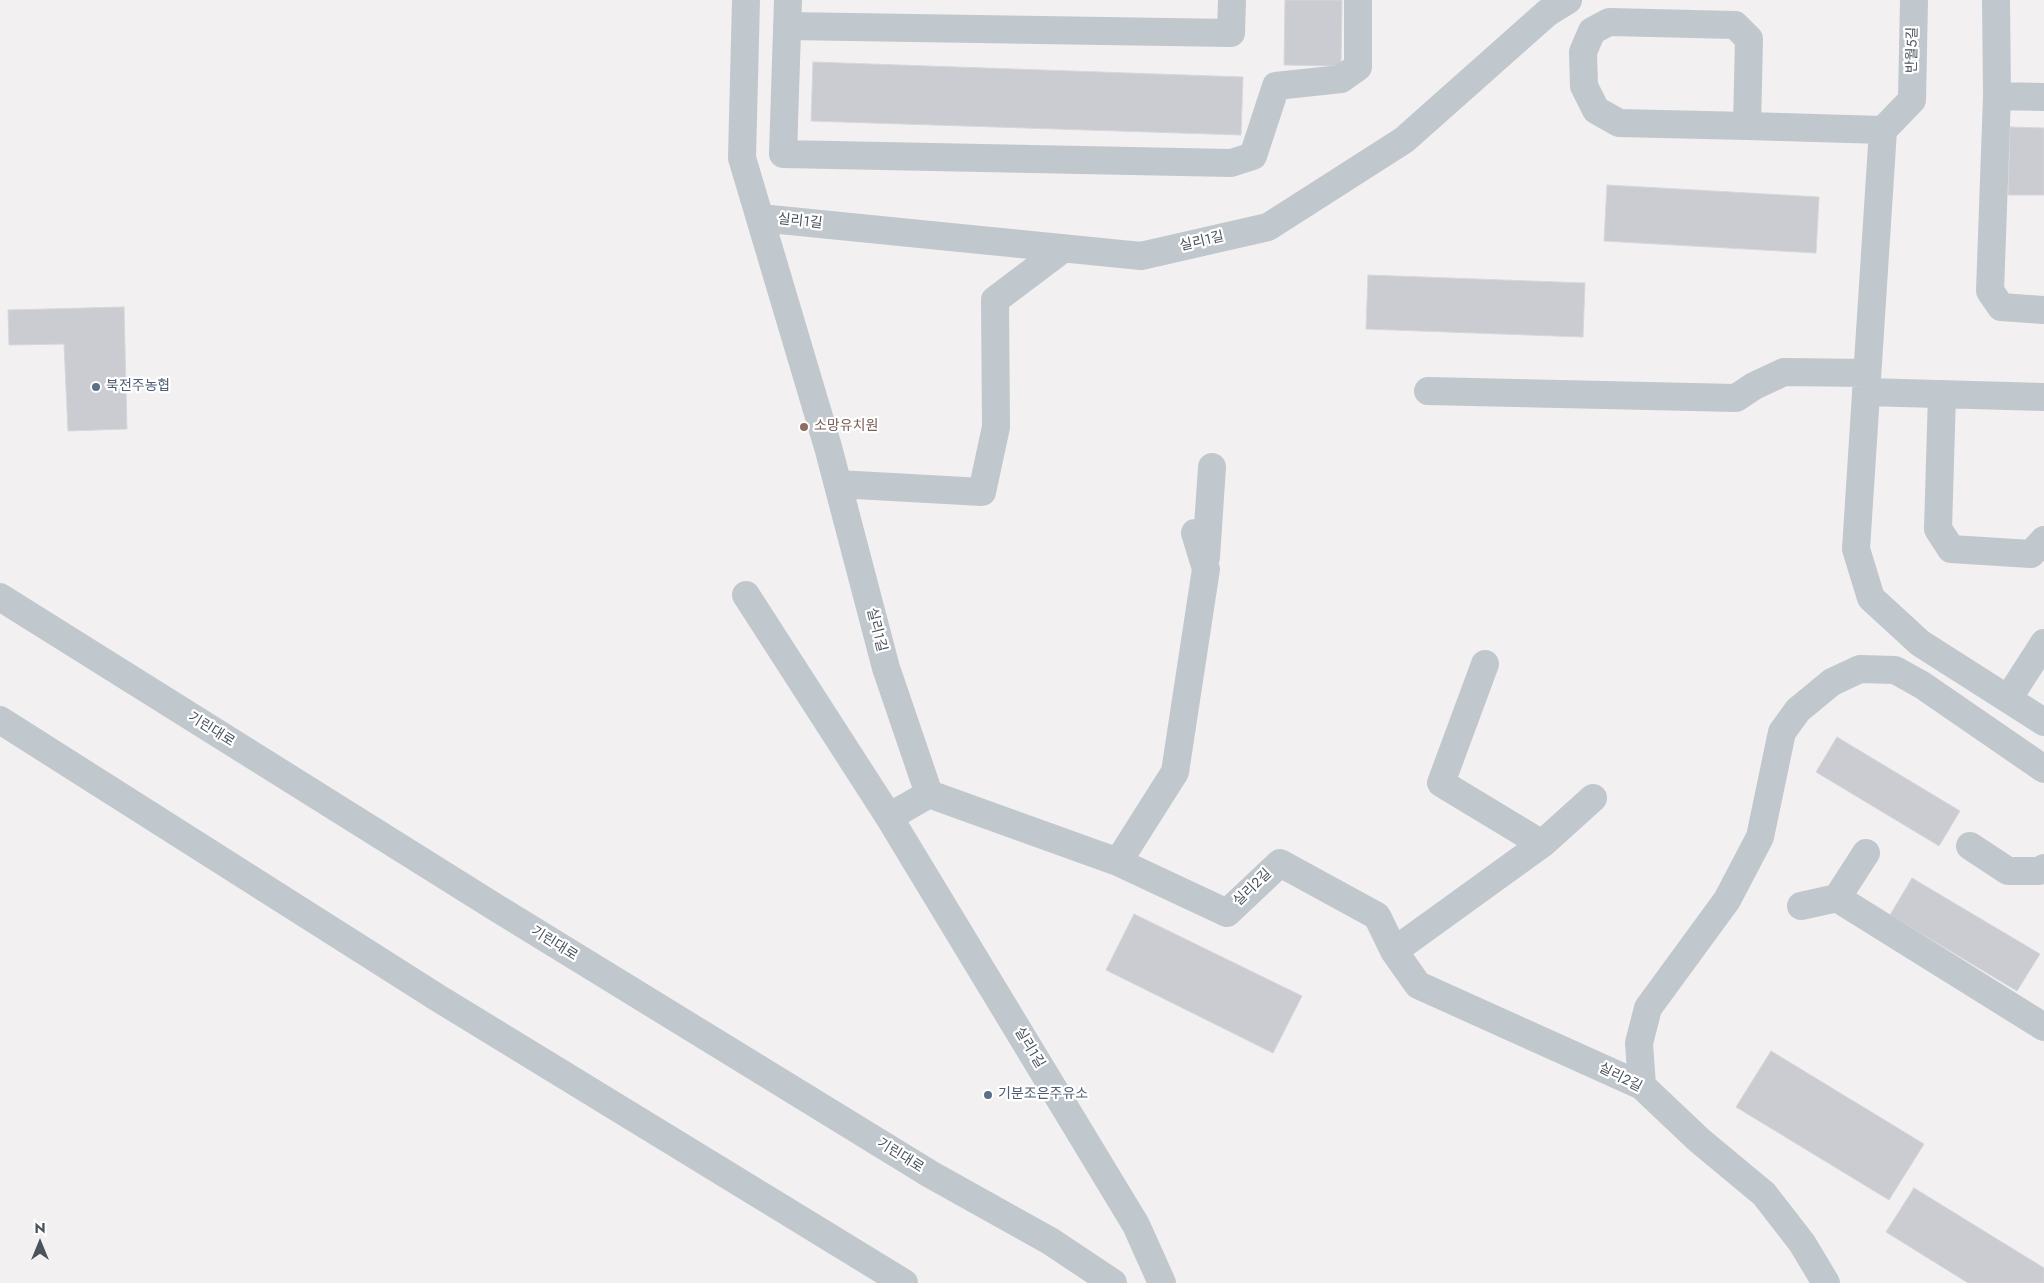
<!DOCTYPE html>
<meta charset="utf-8">
<style>
body{margin:0}
#map{position:relative;width:2044px;height:1283px;overflow:hidden;background:#f2f0f0;font-family:Jost,sans-serif}
canvas{display:block}
.north{position:absolute;left:15px;top:1218px;width:50px;height:50px;-webkit-text-stroke:4px #fff;paint-order:stroke;rotate:0deg;font-size:14px;font-weight:700;line-height:20px;text-align:center;color:#4a535c}
.north::after{content:'';display:block;margin:auto;width:18px;height:22px;background:#4a535c;clip-path:polygon(50% 0,100% 100%,50% 72%,0 100%)}
</style>
<div id="map">
<canvas width="2044" height="1283"></canvas>
<div class="north">N</div>
</div>
<script>
const context = document.querySelector('canvas').getContext('2d');
context.lineJoin = 'round';
function fill(path, color) {
  context.fillStyle = color;
  context.fill(path, 'evenodd');
}
function poly(rows) {
  const path = new Path2D();
  for (const r of rows) {
    path.moveTo(r[0], r[1]);
    for (let i = 2; i < r.length; i += 2) path.lineTo(r[i], r[i + 1]);
  }
  return path;
}
function trace(path, color, width, dash) {
  context.strokeStyle = color;
  context.lineWidth = width;
  context.lineCap = dash ? 'butt' : 'round';
  context.setLineDash(dash || []);
  context.stroke(path);
}
function write(font, color, halo, rows, align = 'center') {
  context.font = font + ' Jost,"Noto Sans KR",sans-serif';
  context.lineWidth = 4.5;
  context.setLineDash([]);
  context.textBaseline = 'middle';
  context.strokeStyle = halo;
  context.fillStyle = color;
  for (const [text, x, y, turn = 0] of rows) {
    context.save();
    context.translate(x, y);
    context.rotate((+turn || 0) * Math.PI / 180);
    context.textAlign = isNaN(turn) ? turn : align;
    if (halo) context.strokeText(text, 0, 0);
    context.fillText(text, 0, 0);
    context.restore();
  }
}
const building = poly([
 [1285,0,1342,0,1341,66,1284,65,1285,0],
 [813,62,1243,77,1241,135,811,121,813,62],
 [2010,127,2044,128,2044,195,2008,195,2010,127],
 [1607,185,1819,197,1816,253,1604,241,1607,185],
 [1368,275,1585,283,1583,337,1366,329,1368,275],
 [124,307,127,429,68,431,64,344,9,345,8,310,124,307],
 [1837,737,1960,811,1939,846,1816,772,1837,737],
 [1912,878,2040,954,2017,991,1890,915,1912,878],
 [1134,914,1302,996,1273,1053,1106,970,1134,914],
 [1771,1051,1924,1144,1889,1200,1736,1107,1771,1051],
 [1914,1188,2044,1268,2044,1283,1968,1283,1886,1232,1914,1188]
]);
fill(building, '#cbccd2');
trace(building, '#d5d7db', 1);
trace(poly([
 [746,0,742,158,828,447,886,668,929,794],
 [788,0,783,154,1231,163,1253,156,1276,86,1341,79,1358,67,1358,0],
 [1914,0,1912,100,1883,130,1856,549,1871,598,1920,643,2044,722],
 [1996,0,1997,96],
 [787,26,1231,33,1232,0],
 [2044,97,1997,96,1990,291,2001,307,2044,310],
 [1747,126,1749,39,1735,25,1609,22,1592,31,1583,52,1584,86,1596,110,1619,123,1747,126,1883,130],
 [760,218,1141,256,1268,227,1404,140,1547,13,1568,0],
 [1428,391,1736,398,1754,386,1784,372,1867,373],
 [1866,392,2044,397],
 [1942,394,1938,529,1951,549,2031,554,2044,540],
 [838,484,982,492,996,427,995,300,1064,248],
 [1206,557,1212,467],
 [746,595,889,817,1136,1225,1162,1283],
 [0,597,495,907,930,1174,1050,1241,1113,1283],
 [1485,664,1441,783,1542,844],
 [2008,699,2044,643],
 [0,720,438,998,904,1283],
 [929,794,1118,862,1227,913,1280,863,1377,916,1394,951,1418,985,1642,1086,1699,1140,1764,1194,1802,1243,1826,1283],
 [889,817,929,794],
 [1970,846,2008,871,2039,871,2044,868],
 [1866,853,1837,898,2044,1027],
 [1118,862,1175,772,1206,569,1195,533],
 [1801,906,1837,898],
 [1394,951,1542,844,1593,798],
 [1642,1086,1639,1043,1648,1008,1727,900,1760,837,1782,732,1798,710,1832,682,1860,669,1895,670,1922,685,2044,769]
]), '#c0c7cd', 28);
for (const [x, y, r, color] of [
 [96,387,5,"#5c6f8a"],
 [804,427,5,"#8d6e63"],
 [988,1095,5,"#5c6f8a"]
]) {
  const dot = new Path2D();
  dot.arc(x, y, r, 0, 2 * Math.PI);
  context.fillStyle = color;
  context.fill(dot);
  trace(dot, '#fff', 2);
}
write('14px', '#4a535c', '#fff', [
 ["반월5길",1913,50,-89],
 ["실리1길",800,222,6],
 ["실리1길",1202,242,-13],
 ["실리1길",876,630,76],
 ["기린대로",211,730,32],
 ["실리2길",1253,888,-44],
 ["기린대로",554,944,32],
 ["실리1길",1029,1048,59],
 ["실리2길",1620,1078,27],
 ["기린대로",900,1156,32]
]);
write('14px', '#4e5e75', '#fff', [
 ["북전주농협",106,387],
 ["기분조은주유소",998,1095]
], 'left');
write('14px', '#785e54', '#fff', [
 ["소망유치원",814,427]
], 'left');
</script>
